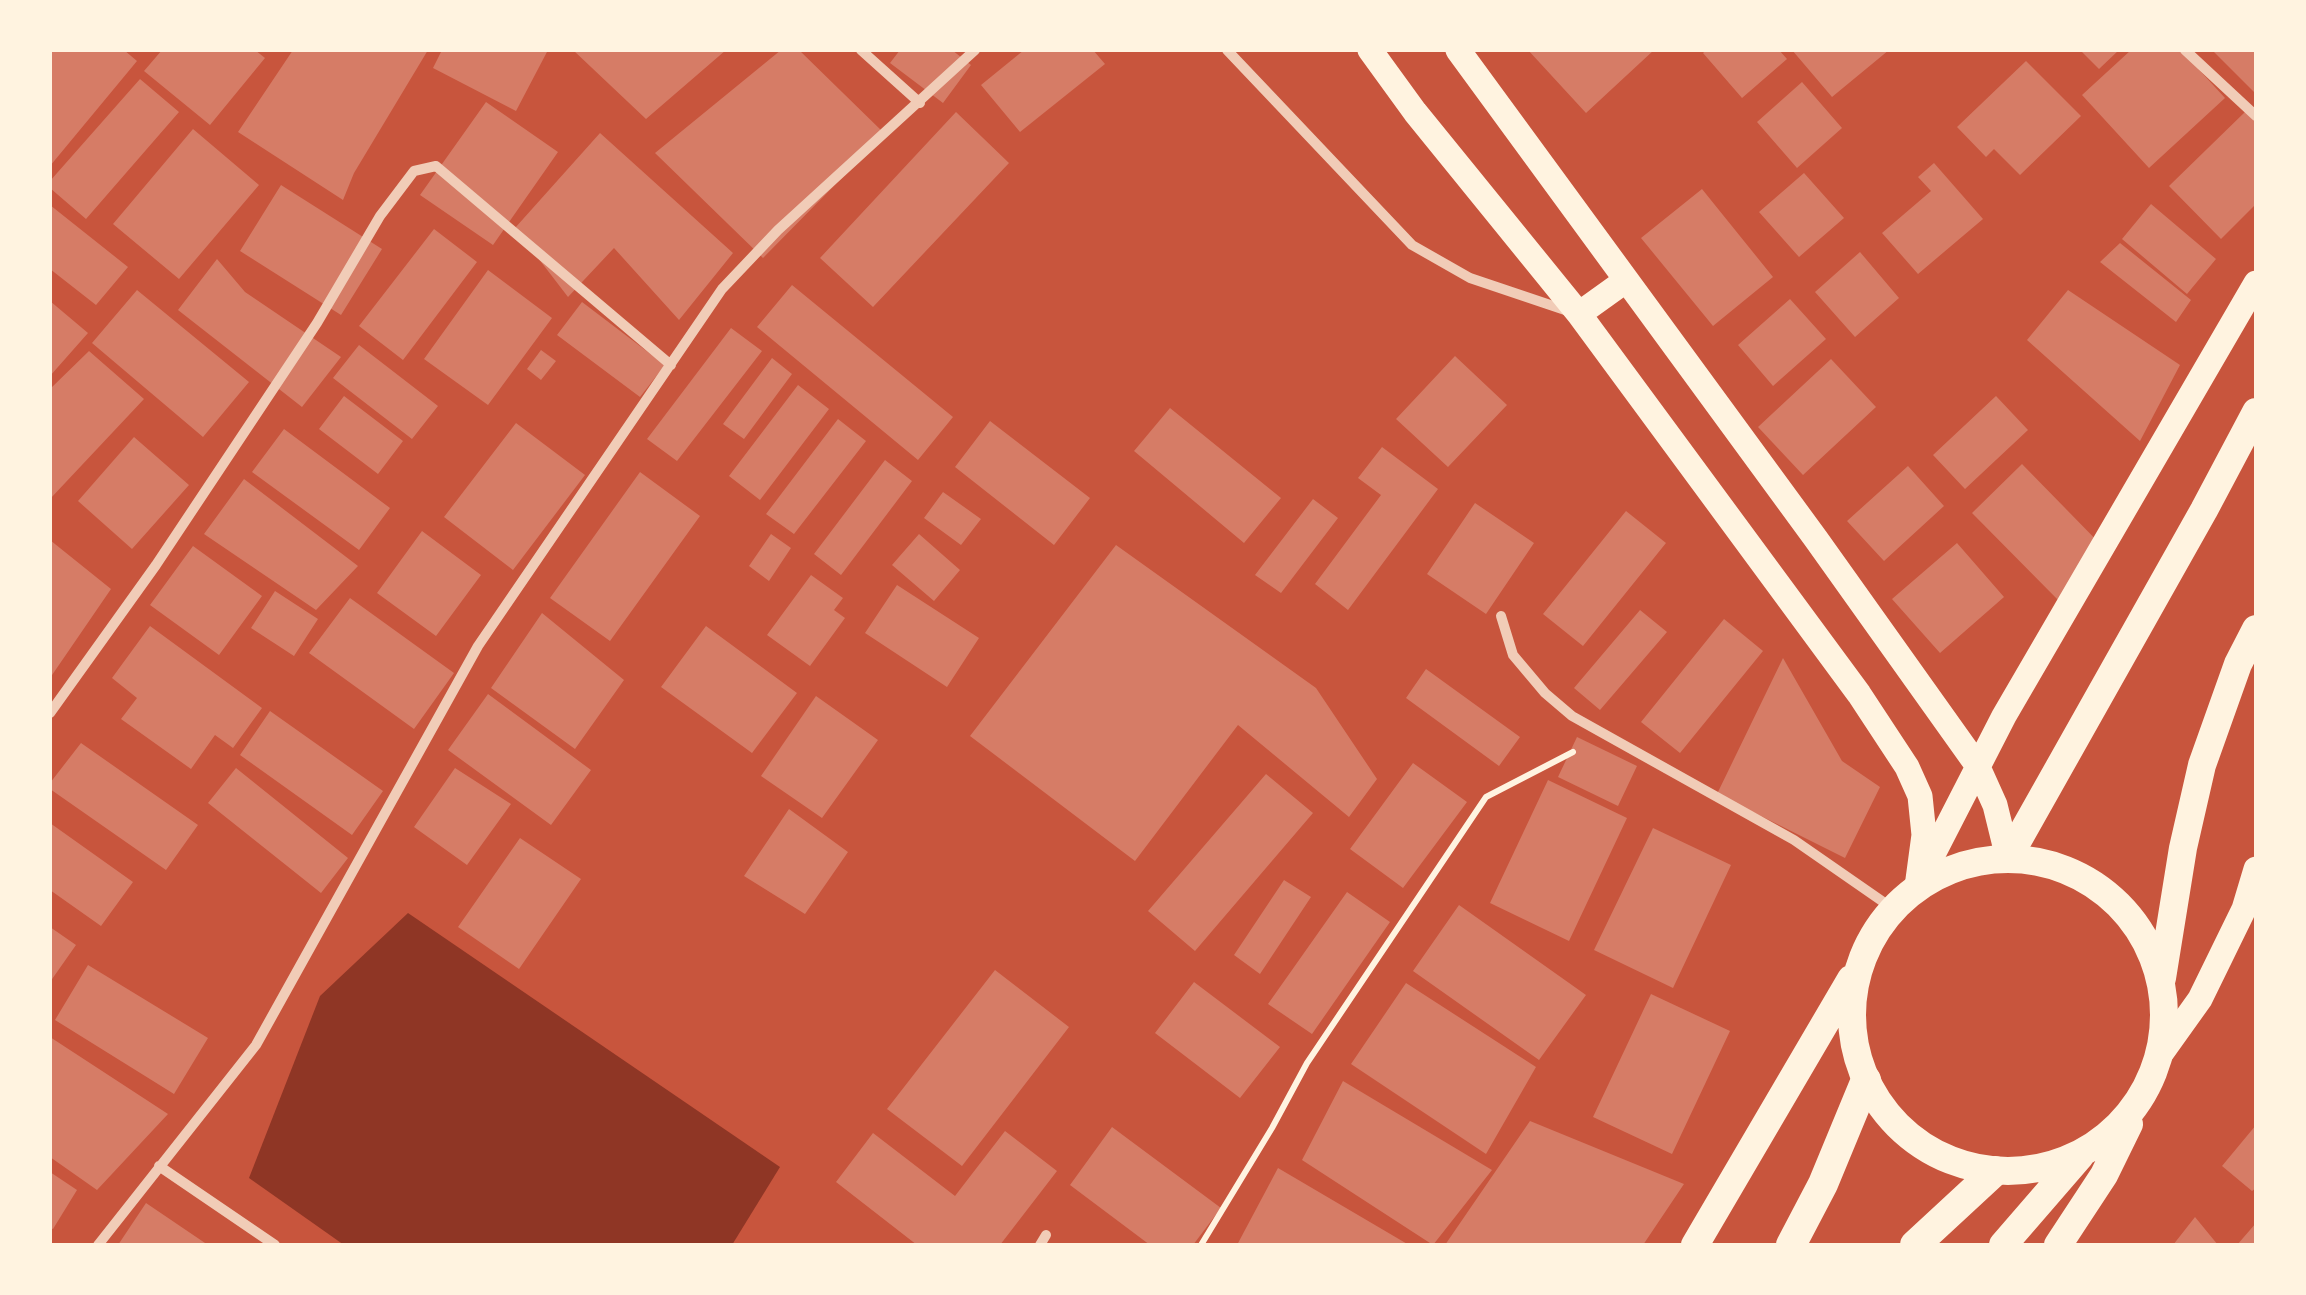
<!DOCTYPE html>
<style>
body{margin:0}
#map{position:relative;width:2306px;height:1295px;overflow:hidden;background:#c8553d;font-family:Rubik,sans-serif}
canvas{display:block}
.frame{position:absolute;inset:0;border:52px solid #fff3e0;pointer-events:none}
</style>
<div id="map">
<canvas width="2306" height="1295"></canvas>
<div class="frame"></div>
</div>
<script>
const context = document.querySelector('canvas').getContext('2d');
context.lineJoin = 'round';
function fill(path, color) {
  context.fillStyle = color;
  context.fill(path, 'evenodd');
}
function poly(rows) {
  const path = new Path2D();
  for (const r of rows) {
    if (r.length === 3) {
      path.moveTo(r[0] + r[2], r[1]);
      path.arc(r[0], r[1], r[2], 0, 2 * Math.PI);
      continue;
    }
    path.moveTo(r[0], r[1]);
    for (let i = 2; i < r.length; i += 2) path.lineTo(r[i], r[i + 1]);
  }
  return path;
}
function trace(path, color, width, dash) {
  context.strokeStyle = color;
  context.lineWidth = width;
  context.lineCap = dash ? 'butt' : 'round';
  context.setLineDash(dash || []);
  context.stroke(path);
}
fill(poly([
 [408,913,780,1167,732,1245,344,1245,249,1178,320,996]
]), '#8f3625');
fill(poly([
 [50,50,124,50,137,61,50,166],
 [162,50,255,50,265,58,210,125,144,71],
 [293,50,428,50,354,173,343,200,238,132],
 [442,50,548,50,516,111,433,68],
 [573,50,726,50,646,119],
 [781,50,799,50,885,134,763,258,655,153],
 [900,50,952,50,971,65,943,103,890,63],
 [1024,50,1093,50,1105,64,1020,132,981,85],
 [1528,50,1654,50,1586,113],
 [1706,50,1779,50,1787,59,1742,98,1703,53],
 [1792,50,1889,50,1832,97],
 [2080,50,2119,50,2099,69],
 [2131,50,2181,50,2225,98,2149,168,2082,95],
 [2212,50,2256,50,2256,94],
 [2026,61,2081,116,2020,175,1994,149,1986,157,1957,127],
 [140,79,179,112,86,219,50,188,50,181],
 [1802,82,1842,128,1797,168,1757,122],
 [486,102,558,152,493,245,420,195],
 [2246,111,2256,121,2256,204,2221,239,2169,186],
 [956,112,1009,163,873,307,820,258],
 [193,129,259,185,179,279,113,224],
 [600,133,733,253,679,320,614,248,568,297,515,228],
 [1934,163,1983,219,1918,274,1882,233,1931,191,1918,177],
 [1804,173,1844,218,1799,257,1759,212],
 [281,185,382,249,341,315,240,251],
 [1702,189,1773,277,1713,326,1641,238],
 [2151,204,2216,259,2187,294,2122,239],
 [50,205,128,267,96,305,50,269],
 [434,229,477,262,403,360,359,326],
 [2120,243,2191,300,2176,322,2100,262],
 [1860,252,1899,298,1855,337,1815,292],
 [217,259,245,292,341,357,302,407,178,310],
 [488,270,552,318,488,405,424,359],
 [792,285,953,417,918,460,757,327],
 [137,290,249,382,203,437,92,343],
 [2068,290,2180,365,2140,441,2027,340],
 [1790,299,1826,339,1773,386,1738,345],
 [50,301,88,333,50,376],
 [582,302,665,365,640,397,557,335],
 [731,328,762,351,677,461,647,439],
 [359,345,438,406,412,439,333,378],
 [541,350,556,361,541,380,527,369],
 [89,351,144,399,50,499,50,389],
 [1455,356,1507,405,1448,467,1396,419],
 [772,358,792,374,744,439,723,424],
 [1831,359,1876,407,1803,475,1758,427],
 [798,385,829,409,760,500,729,476],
 [344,396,403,441,378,474,319,429],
 [1996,396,2028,430,1965,489,1933,455],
 [1170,408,1281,498,1244,543,1134,451],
 [838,419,866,441,794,534,766,514],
 [990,421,1090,498,1054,545,955,467],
 [516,423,585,475,513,570,444,517],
 [284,429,390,508,359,550,252,472],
 [134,437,189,485,132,549,78,501],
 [1382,447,1438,489,1348,610,1315,584,1381,495,1358,478],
 [885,460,912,481,841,575,814,554],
 [2022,464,2109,553,2059,601,1972,513],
 [1908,466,1944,506,1884,561,1847,521],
 [640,472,700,516,610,641,550,598],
 [244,479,358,566,316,610,204,534],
 [943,492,981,519,961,545,924,518],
 [1313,499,1338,518,1281,593,1255,575],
 [1475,503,1534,543,1486,614,1427,574],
 [1626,511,1666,543,1583,646,1543,614],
 [422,531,481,575,436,636,377,593],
 [771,534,791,548,769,581,749,566],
 [919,534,960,570,934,601,892,565],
 [50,540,111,589,50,678],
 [1957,543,2004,597,1940,653,1892,599],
 [1116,545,1316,688,1377,779,1349,817,1238,725,1135,861,970,736],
 [193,546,262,596,219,655,150,605],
 [811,575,843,598,834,610,845,618,810,666,767,635],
 [897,585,979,638,947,687,865,633],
 [275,591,318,619,294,656,251,628],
 [350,598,454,673,414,729,309,653],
 [1640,610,1667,632,1600,710,1574,688],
 [542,613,624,680,575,749,491,688],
 [1724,619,1763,651,1680,753,1641,722],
 [150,626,262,708,233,748,215,735,191,769,121,719,137,698,112,678],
 [706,626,797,693,752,753,661,687],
 [1783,658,1842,761,1880,787,1845,858,1717,794],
 [1426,669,1520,737,1499,766,1406,698],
 [488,694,591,770,551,825,448,750],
 [816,696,878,740,822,818,761,776],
 [270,711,383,791,352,835,240,755],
 [1577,737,1637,766,1618,806,1558,777],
 [81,743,198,825,166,870,50,789,50,783],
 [1413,763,1467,802,1403,888,1350,849],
 [236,768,348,858,321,893,208,803],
 [455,768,511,804,467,865,414,827],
 [1266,774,1313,813,1195,951,1148,911],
 [1548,780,1627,818,1569,941,1490,903],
 [789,809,848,852,805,914,744,876],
 [50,823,133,882,101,926,50,890],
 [1653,828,1731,865,1673,988,1594,950],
 [520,838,581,879,519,969,458,927],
 [1284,880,1311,897,1260,974,1234,955],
 [1347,892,1390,922,1312,1034,1268,1004],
 [1459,905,1586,995,1539,1060,1413,971],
 [50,927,76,945,50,982],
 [88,965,208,1038,174,1094,55,1020],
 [995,970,1069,1027,962,1166,887,1109],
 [1194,982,1280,1047,1240,1098,1155,1033],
 [1406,983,1536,1067,1486,1154,1351,1064],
 [1651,994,1730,1031,1672,1154,1593,1117],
 [50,1037,168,1114,97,1190,50,1157],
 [1343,1081,1492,1170,1433,1245,1302,1160],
 [1530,1121,1684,1184,1643,1245,1445,1245],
 [2256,1125,2256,1188,2252,1191,2222,1166],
 [1112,1127,1221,1208,1193,1245,1150,1245,1070,1185],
 [1005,1131,1057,1171,1000,1245,917,1245,836,1182,873,1133,955,1196],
 [1278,1168,1409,1245,1237,1245],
 [50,1172,77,1190,53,1229,50,1228],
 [146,1203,208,1245,118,1245],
 [2195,1217,2218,1245,2173,1245],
 [2256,1223,2256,1245,2237,1245]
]), '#d67c66');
trace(poly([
 [1201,1245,1272,1128,1307,1063,1486,797,1573,752]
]), '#fff3e0', 6);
trace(poly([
 [861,50,920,103],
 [1227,50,1412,245,1470,278,1568,311],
 [2185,50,2256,116],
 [1501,616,1513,655,1545,693,1572,716,1794,840,1892,908],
 [50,713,156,565,317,323,380,216,414,171,436,166,671,365],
 [159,1166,275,1245],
 [98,1245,256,1045,478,646,722,289,778,230,975,50],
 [1040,1245,1046,1235]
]), '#f1ccb7', 10);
trace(poly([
 [1370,50,1415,112,1579,314,1859,694,1907,767,1920,796,1924,835,1917,887],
 [1458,50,1816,539,1977,765,1995,805,2008,858],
 [1579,314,1625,281],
 [1927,866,2004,716,2256,283],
 [2160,1055,2200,999,2244,909,2256,869]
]), '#fff3e0', 25);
trace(poly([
 [2008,858,2204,510,2256,412],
 [2008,1015,156],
 [2162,978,2183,848,2202,765,2238,664,2256,629],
 [1695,1245,1851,979],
 [2003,1245,2080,1156],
 [2058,1245,2104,1175,2129,1124]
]), '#fff3e0', 28);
trace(poly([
 [1791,1245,1823,1184,1866,1080],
 [1915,1245,1995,1171]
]), '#fff3e0', 30);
</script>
